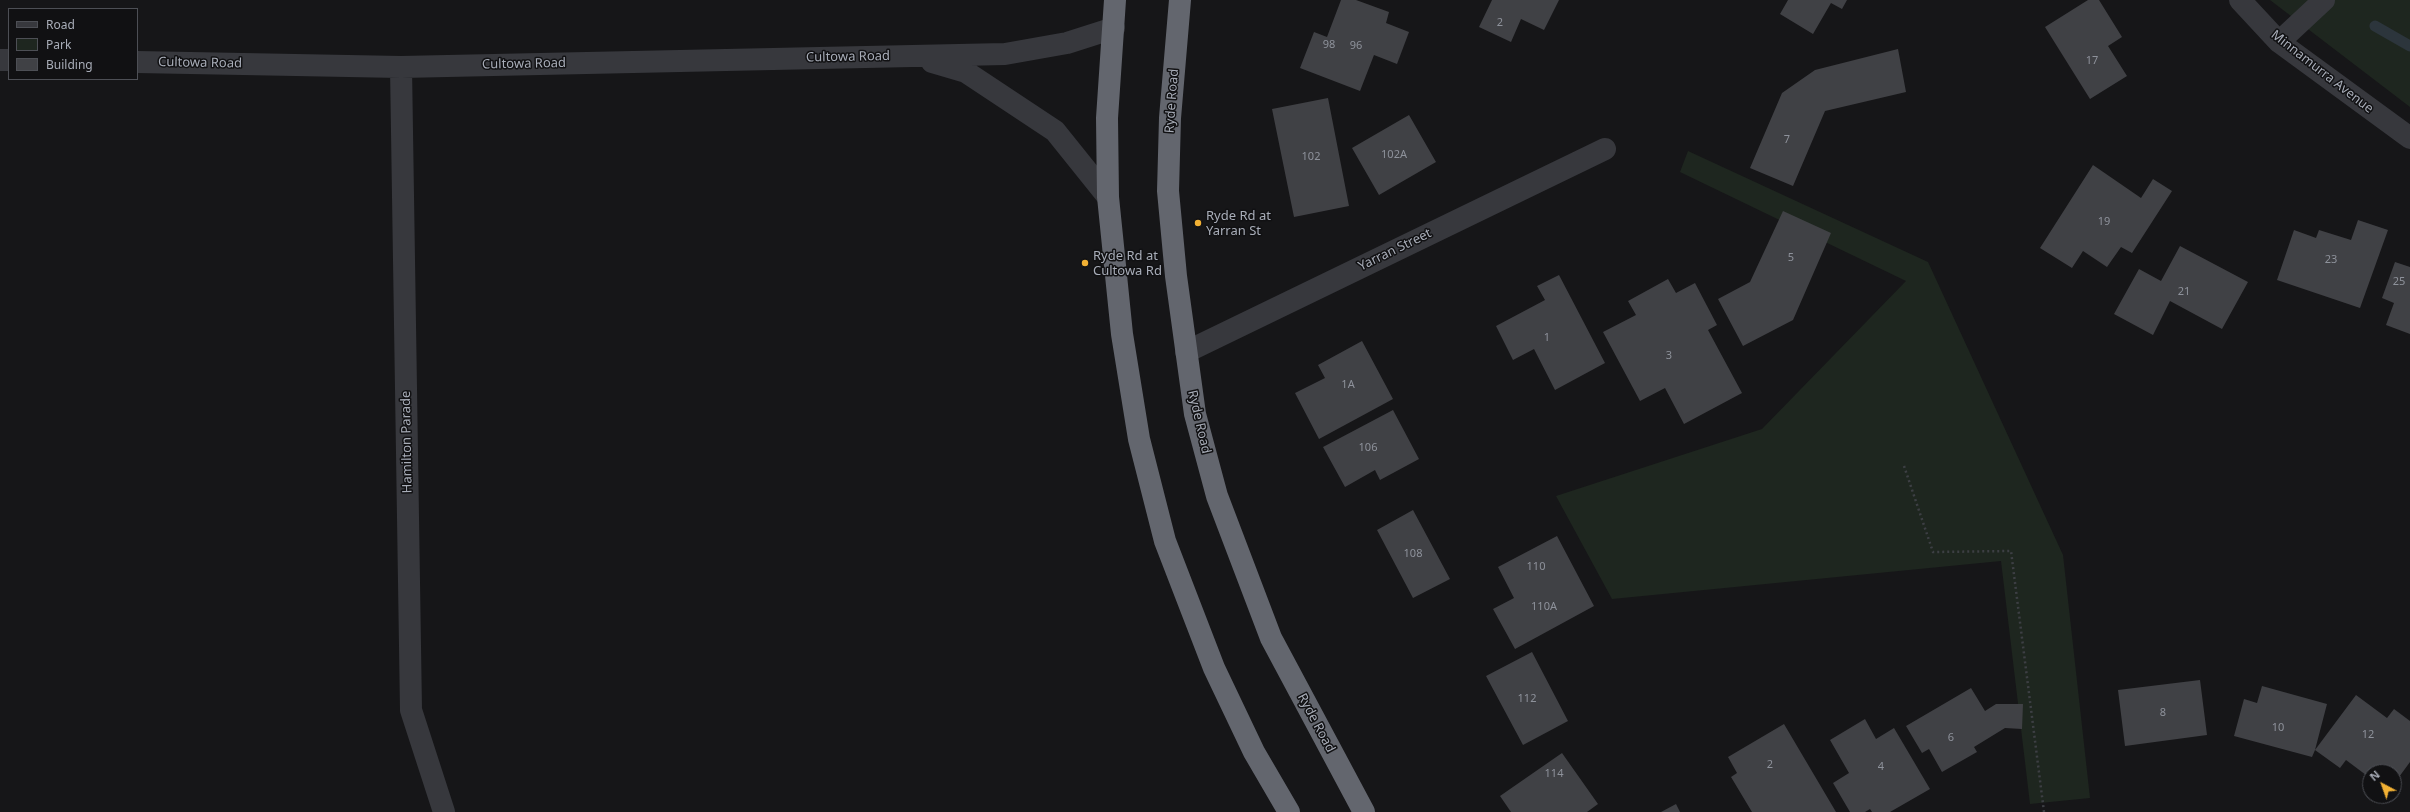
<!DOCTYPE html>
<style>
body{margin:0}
#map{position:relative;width:2410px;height:812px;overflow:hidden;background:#161618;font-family:"Noto Sans",sans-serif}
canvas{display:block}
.legend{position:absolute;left:8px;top:8px;width:130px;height:72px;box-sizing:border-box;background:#111113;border:1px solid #4d4f55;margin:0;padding:5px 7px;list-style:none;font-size:12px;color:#a8adb8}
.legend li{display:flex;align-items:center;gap:8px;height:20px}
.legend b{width:20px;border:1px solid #4d4f55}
.north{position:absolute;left:2362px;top:764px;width:40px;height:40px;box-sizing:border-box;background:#111113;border:1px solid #4d4f55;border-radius:50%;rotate:319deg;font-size:11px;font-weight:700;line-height:16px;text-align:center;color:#a8adb8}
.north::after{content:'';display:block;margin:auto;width:14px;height:18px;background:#f2b134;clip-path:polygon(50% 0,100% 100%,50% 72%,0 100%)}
</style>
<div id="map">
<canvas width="2410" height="812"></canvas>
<ul class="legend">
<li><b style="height:5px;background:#37383d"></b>Road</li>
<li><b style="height:11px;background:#1e261f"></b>Park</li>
<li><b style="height:11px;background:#404145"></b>Building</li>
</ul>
<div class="north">N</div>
</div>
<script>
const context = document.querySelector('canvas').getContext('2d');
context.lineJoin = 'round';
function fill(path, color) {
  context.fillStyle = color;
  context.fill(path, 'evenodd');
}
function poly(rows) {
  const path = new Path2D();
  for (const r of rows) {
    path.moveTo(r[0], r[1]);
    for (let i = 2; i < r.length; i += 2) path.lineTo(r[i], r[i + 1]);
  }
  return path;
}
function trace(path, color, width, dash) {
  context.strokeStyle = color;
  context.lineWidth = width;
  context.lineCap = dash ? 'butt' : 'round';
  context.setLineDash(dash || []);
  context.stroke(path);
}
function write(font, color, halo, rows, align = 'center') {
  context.font = font + ' "Noto Sans",sans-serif';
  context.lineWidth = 3;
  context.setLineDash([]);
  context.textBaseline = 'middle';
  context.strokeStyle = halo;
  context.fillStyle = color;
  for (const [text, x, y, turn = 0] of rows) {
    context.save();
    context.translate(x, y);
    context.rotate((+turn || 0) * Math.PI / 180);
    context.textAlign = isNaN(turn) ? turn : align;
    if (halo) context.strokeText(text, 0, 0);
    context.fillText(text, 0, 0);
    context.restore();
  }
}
fill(poly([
 [2270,0,2410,0,2410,107],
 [1688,151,1928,262,2063,555,2090,798,2030,804,2001,561,1612,599,1556,496,1762,429,1906,281,1680,172]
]), '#1e261f');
trace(poly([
 [2375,26,2410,46]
]), '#2c353c', 11);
fill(poly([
 [1341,0,1356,0,1389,12,1386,23,1409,32,1397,64,1374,55,1360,91,1300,68,1314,32,1327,37],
 [1492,0,1559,0,1544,30,1521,19,1511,42,1479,27],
 [1788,0,1847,0,1842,9,1831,3,1813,34,1780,14],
 [2088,0,2099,0,2122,37,2108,46,2127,76,2090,99,2045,27],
 [1898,49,1906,92,1825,111,1793,186,1750,168,1782,93,1815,70],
 [1328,98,1349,206,1294,217,1272,109],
 [1409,115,1436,162,1379,195,1352,148],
 [2093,165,2141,198,2153,179,2172,191,2132,253,2121,247,2107,267,2083,251,2072,268,2040,248],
 [1783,211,1831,233,1793,320,1743,346,1718,299,1750,282],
 [2358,220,2388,230,2360,308,2277,280,2294,230,2316,238,2319,230,2351,240],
 [2180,246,2248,282,2222,329,2170,301,2153,335,2114,314,2139,269,2161,281],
 [2395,262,2410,267,2410,334,2386,325,2394,303,2382,298],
 [1559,275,1605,363,1555,390,1534,349,1513,360,1496,326,1545,300,1537,286],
 [1668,279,1676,293,1695,283,1717,325,1708,330,1742,393,1684,424,1665,388,1640,401,1603,332,1636,315,1628,301],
 [1362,341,1393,399,1319,439,1295,393,1325,378,1318,365],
 [1393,410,1419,459,1380,480,1375,470,1345,487,1323,447],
 [1413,510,1450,579,1413,598,1377,530],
 [1557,536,1594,606,1515,649,1493,609,1514,598,1498,567],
 [1532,652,1568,721,1523,745,1486,676],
 [2200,680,2207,735,2125,746,2118,690],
 [2262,686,2327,704,2315,750,2356,695,2387,718,2394,709,2410,721,2410,762,2399,777,2383,765,2378,772,2370,772,2370,778,2346,760,2340,768,2315,750,2312,757,2234,736,2244,699,2257,703],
 [1971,688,1985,711,1996,704,2023,704,2022,729,2005,728,1974,747,1977,752,1942,772,1929,749,1922,753,1906,726],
 [1865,719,1876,739,1894,728,1930,789,1890,812,1872,812,1870,809,1865,812,1850,812,1833,783,1849,773,1830,740],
 [1784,724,1836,812,1752,812,1731,777,1737,773,1728,757],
 [1562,753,1598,804,1587,812,1511,812,1500,796],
 [1676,804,1680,812,1661,812]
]), '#404145');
trace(poly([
 [1904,466,1933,552,2011,551,2044,812]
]), '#3d3f44', 2.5, [2, 3]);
trace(poly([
 [2240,0,2279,42,2410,138],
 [2279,42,2324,0],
 [0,60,9,60],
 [137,62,401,67,1005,54,1067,43,1114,28],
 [932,62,966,72,1055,131,1108,197],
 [401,67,411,710,444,812],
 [1186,352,1605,149]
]), '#37383d', 22);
trace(poly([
 [1115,0,1107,118,1108,197,1122,334,1139,439,1165,541,1214,668,1254,752,1289,812],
 [1180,0,1170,118,1168,191,1176,276,1195,414,1217,496,1271,638,1364,812]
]), '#63666e', 22);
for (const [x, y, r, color] of [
 [1198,223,4,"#f2b134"],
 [1085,263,4,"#f2b134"]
]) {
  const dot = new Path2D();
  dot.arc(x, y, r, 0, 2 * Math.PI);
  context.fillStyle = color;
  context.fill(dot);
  trace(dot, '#111113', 1.5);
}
write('11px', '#8e929b', null, [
 ["2",1500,23],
 ["98",1329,45],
 ["96",1356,46],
 ["17",2092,61],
 ["7",1787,140],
 ["102A",1394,155],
 ["102",1311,157],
 ["19",2104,222],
 ["5",1791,258],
 ["23",2331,260],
 ["25",2399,282],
 ["21",2184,292],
 ["1",1547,338],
 ["3",1669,356],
 ["1A",1348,385],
 ["106",1368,448],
 ["108",1413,554],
 ["110",1536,567],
 ["110A",1544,607],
 ["112",1527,699],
 ["8",2163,713],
 ["10",2278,728],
 ["12",2368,735],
 ["6",1951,738],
 ["2",1770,765],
 ["4",1881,767],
 ["114",1554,774]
]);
write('13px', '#a8adb8', '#111113', [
 ["Cultowa Road",848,57,-1],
 ["Cultowa Road",200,63,1],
 ["Cultowa Road",524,64,-1],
 ["Minnamurra Avenue",2322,72,38],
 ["Ryde Road",1172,101,-86],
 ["Yarran Street",1395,250,-26],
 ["Ryde Road",1199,422,77],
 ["Hamilton Parade",407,442,-91],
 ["Ryde Road",1316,723,62]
]);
write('13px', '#a8adb8', '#111113', [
 ["Ryde Rd at",1206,216],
 ["Yarran St",1206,231],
 ["Ryde Rd at",1093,256],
 ["Cultowa Rd",1093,271]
], 'left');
</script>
